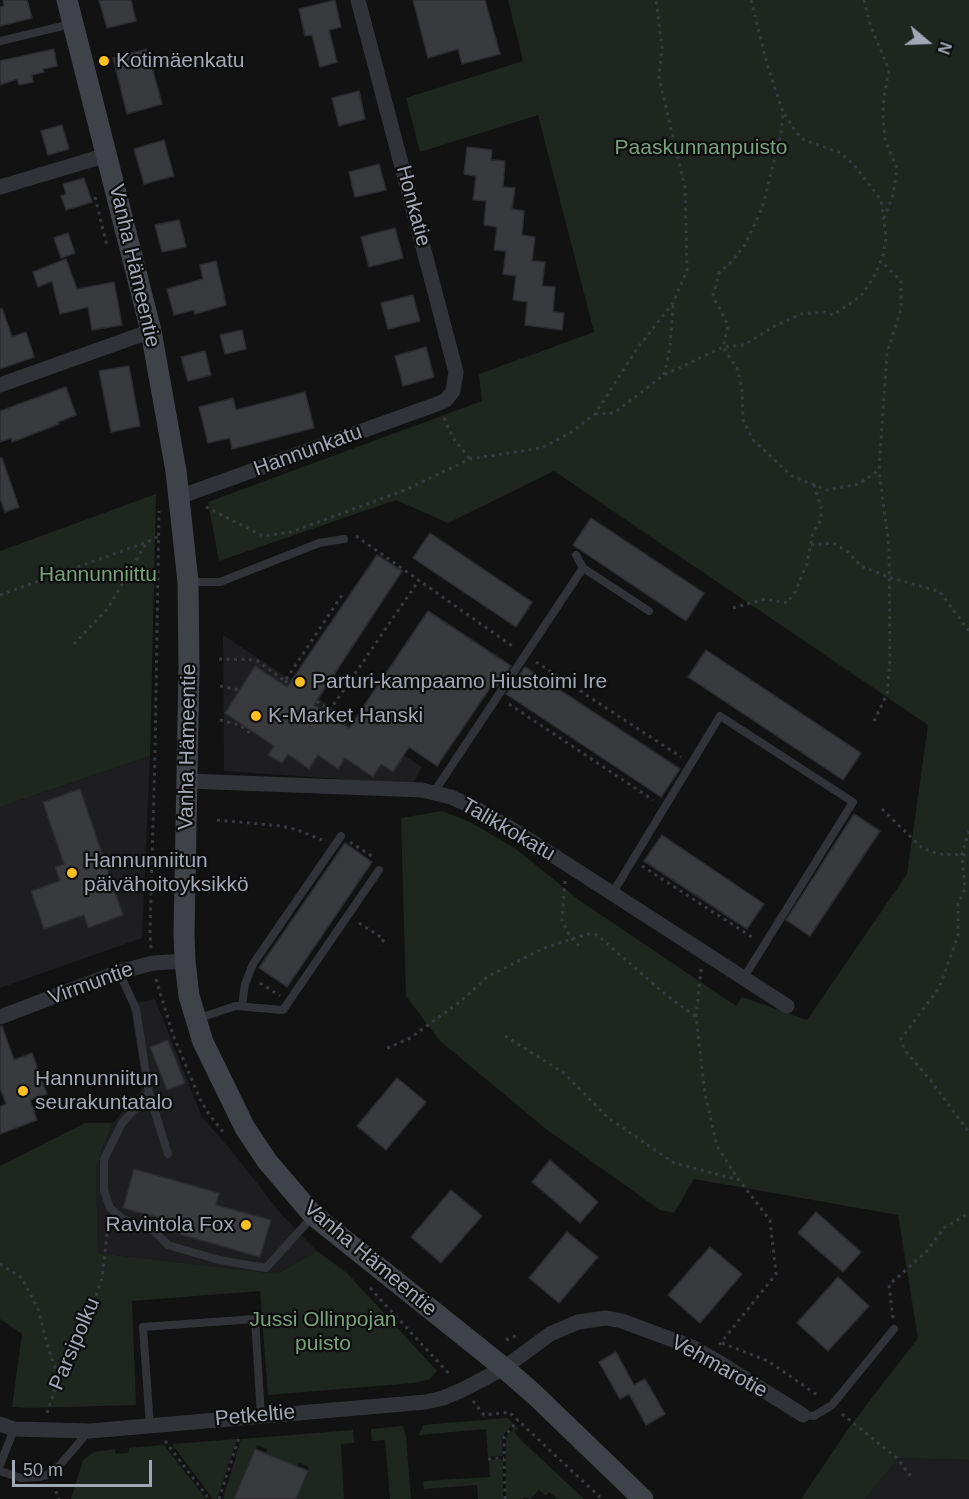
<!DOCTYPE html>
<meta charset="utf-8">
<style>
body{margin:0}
#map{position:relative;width:969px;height:1499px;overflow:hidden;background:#121213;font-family:Arial,sans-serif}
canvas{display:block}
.north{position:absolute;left:897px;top:12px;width:60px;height:60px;-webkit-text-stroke:4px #0d0d0e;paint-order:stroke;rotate:109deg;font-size:16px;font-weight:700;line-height:24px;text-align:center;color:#a2a7b5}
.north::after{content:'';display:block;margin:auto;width:21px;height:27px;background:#a2a7b5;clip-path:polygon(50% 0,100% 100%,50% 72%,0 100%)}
.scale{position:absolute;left:12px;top:1460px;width:140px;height:27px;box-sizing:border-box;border:3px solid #a2a7b5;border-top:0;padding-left:8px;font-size:18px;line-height:21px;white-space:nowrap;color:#a2a7b5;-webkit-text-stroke:4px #0d0d0e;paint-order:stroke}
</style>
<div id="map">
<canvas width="969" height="1499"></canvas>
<div class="north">N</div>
<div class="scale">50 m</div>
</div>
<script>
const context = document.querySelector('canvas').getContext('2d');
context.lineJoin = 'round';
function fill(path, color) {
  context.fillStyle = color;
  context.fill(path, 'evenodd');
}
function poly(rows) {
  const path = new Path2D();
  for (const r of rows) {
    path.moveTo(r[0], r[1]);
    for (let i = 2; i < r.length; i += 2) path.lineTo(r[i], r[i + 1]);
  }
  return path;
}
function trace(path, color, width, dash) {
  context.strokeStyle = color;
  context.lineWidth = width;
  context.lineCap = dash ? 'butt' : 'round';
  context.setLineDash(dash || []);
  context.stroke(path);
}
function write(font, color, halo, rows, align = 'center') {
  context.font = font + ' Arial,sans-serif';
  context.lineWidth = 4.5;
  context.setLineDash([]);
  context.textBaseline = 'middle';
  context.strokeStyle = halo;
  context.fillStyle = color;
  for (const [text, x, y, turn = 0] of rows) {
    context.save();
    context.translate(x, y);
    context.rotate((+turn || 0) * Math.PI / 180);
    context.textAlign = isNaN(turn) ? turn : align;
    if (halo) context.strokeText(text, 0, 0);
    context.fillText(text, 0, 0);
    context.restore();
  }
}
fill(poly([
 [223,635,422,767,413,784,224,771],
 [150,756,142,938,0,988,0,807],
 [155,999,202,1117,231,1150,282,1215,317,1251,277,1274,98,1253,96,1170,103,1146,113,1123,144,1087,130,1004],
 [897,1458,969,1460,969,1499,865,1499]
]), '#1e1e20');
fill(poly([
 [508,0,969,0,969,1460,898,1458,865,1499,801,1499,851,1425,918,1338,898,1215,694,1179,674,1213,660,1210,546,1129,440,1041,406,996,401,818,442,811,470,822,516,849,579,900,736,1006,742,997,807,1020,907,874,928,725,554,471,448,523,396,500,219,561,208,502,482,401,479,374,594,332,538,115,420,152,406,98,523,61],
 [156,494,150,756,0,807,0,551],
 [85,1123,113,1123,103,1146,96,1170,98,1253,277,1274,317,1251,347,1273,437,1371,430,1379,414,1383,268,1395,260,1291,132,1301,136,1405,30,1408,12,1407,22,1334,0,1319,0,1166],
 [507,1418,513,1423,502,1437,503,1456,488,1457,486,1429,419,1435,423,1425],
 [403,1426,406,1436,411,1499,390,1499,385,1440,372,1441,371,1429],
 [516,1426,519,1430,516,1430,514,1432,523,1442,584,1499,557,1499,549,1492,546,1496,539,1490,530,1499,525,1497,523,1499,506,1499,506,1437],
 [353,1430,354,1443,341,1444,344,1499,296,1499,309,1467,299,1463,297,1467,266,1453,267,1449,257,1445,236,1493,235,1497,238,1499,223,1499,241,1439],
 [237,1439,217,1499,213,1499,172,1444],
 [164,1445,206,1499,71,1499,83,1460,94,1452,115,1449,116,1454,128,1453,129,1448],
 [503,1459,503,1499,478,1499,477,1485,424,1489,423,1481,490,1477,489,1460]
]), '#1e261f');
const building = poly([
 [3,0,27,0,32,18,0,26,0,7,4,6,3,0],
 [99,0,131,0,136,21,107,28,99,0],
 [335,0,341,27,329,30,337,62,320,67,312,35,305,36,299,9,335,0],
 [413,0,485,0,500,54,462,64,458,49,428,58,413,0],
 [54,49,57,66,43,69,44,72,32,75,33,82,19,85,17,79,0,85,0,61,54,49],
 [147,49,162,104,127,114,113,58,147,49],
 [359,91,365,119,339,126,332,98,359,91],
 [62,125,69,149,48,155,41,131,62,125],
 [164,140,174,176,144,184,134,149,164,140],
 [467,147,492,150,491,160,505,161,503,187,515,188,512,209,524,211,522,235,535,237,532,261,545,262,542,286,555,287,553,312,564,313,562,330,525,325,527,302,513,300,516,276,503,274,506,251,494,250,497,227,484,225,486,201,473,200,476,176,464,174,467,147],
 [379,164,386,190,355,197,349,172,379,164],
 [84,178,92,202,66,210,61,196,66,194,63,184,84,178],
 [179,220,186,247,162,252,155,225,179,220],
 [395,228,403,258,369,267,361,237,395,228],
 [68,233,75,253,61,258,54,238,68,233],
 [66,259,77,289,114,282,122,325,92,330,88,307,60,314,52,281,38,287,33,272,66,259],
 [216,261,226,305,195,314,194,310,174,315,167,289,203,279,200,265,216,261],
 [413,295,420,321,388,329,381,303,413,295],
 [2,308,12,337,26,332,34,357,0,369,0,309,2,308],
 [242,330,246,349,225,354,220,335,242,330],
 [426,347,434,377,403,386,395,356,426,347],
 [205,351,211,375,188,381,181,357,205,351],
 [129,366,140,426,111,432,99,371,129,366],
 [66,387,76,415,58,422,59,424,12,442,11,438,0,442,0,411,66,387],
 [305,392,314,428,232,449,230,438,208,443,199,407,233,398,236,410,305,392],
 [0,458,2,458,19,507,5,512,0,498,0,458],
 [591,518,704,593,686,621,573,545,591,518],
 [430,533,532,602,516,627,413,558,430,533],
 [377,555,402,571,314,705,349,728,428,611,511,666,496,688,492,685,437,766,409,747,393,772,381,764,373,777,345,758,338,769,318,755,309,769,288,754,282,763,268,755,274,746,225,713,255,666,287,687,377,555],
 [706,650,861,753,843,780,688,677,706,650],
 [525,667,680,769,661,797,506,694,525,667],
 [80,789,123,915,88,928,84,915,44,929,31,891,60,881,55,867,64,864,43,802,80,789],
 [854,814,880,831,810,936,786,920,854,814],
 [662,835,764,904,747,929,644,861,662,835],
 [345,843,372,862,287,987,259,968,345,843],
 [2,1026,14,1060,32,1053,47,1094,30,1100,37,1120,0,1134,0,1107,6,1104,0,1088,0,1027,2,1026],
 [168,1040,185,1083,167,1090,150,1047,168,1040],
 [397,1078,426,1102,386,1150,357,1126,397,1078],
 [550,1160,598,1202,580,1223,532,1182,550,1160],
 [134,1169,219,1193,216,1205,271,1220,260,1257,179,1234,181,1224,123,1208,134,1169],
 [451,1190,482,1216,441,1263,411,1237,451,1190],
 [816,1212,861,1252,843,1272,798,1233,816,1212],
 [567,1232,598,1257,559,1303,529,1278,567,1232],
 [710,1247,742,1274,700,1323,668,1295,710,1247],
 [838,1277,869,1306,828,1351,797,1323,838,1277],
 [616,1352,634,1385,645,1379,665,1414,646,1425,629,1394,620,1399,599,1362,616,1352],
 [255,1449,308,1471,296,1499,234,1499,255,1449]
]);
fill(building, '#393a3e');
trace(building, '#2c2b30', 1.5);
trace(poly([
 [751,0,767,64,783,112,781,134,762,208,745,245,732,261,719,273,713,296,728,325,723,347,737,368,742,388,743,420,753,440,792,476,827,490,859,484,879,470,887,353,901,309,901,281,881,261],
 [864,0,870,24,889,70,884,97,883,118,885,140,897,168,893,195,884,218],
 [95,197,107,246],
 [664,375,670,348,673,305],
 [595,414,614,413,664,375,723,347,744,345,773,327,801,314,824,312,833,315,861,296,875,275,884,253,886,236,881,200,855,166,841,153,804,140,796,132,783,112],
 [444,418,453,438,470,459],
 [206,507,263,536,291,532,405,490,470,459,541,448,570,433,595,414,636,350,673,303,687,270,685,188,659,78,662,47,656,0],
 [356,536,515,648],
 [811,545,833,543,848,552,861,566,889,577,940,592,969,631],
 [0,595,147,542,159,536],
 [733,608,765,599,787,603,795,592,807,564,813,532,821,520,821,507,814,485],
 [74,644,108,608,147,542],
 [219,659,256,660,285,681,344,592],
 [536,662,681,757],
 [285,681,330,710,419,580],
 [220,686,240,690],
 [509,704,653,800],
 [220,720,240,725,250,733],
 [874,721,887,694,890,660,889,547,879,470],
 [882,809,922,848,938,854,969,855],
 [217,820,281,826,295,829,322,840],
 [969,831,962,854,965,889,958,904,958,936,939,988,901,1039,904,1049,931,1081,969,1132],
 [350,842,375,858],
 [642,866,755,939],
 [565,881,562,921,572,939,581,948],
 [359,923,384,939,380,946],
 [151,948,150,931,155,755,159,511],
 [701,969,696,1017,705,1094,717,1146,738,1179],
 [156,979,173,1035,200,1099,208,1113,224,1133],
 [260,983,280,996],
 [505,1036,564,1073,607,1117,674,1163,739,1180,770,1220,776,1274,719,1345],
 [387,1048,410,1038,461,1001,487,977,542,949,587,934,597,935,665,994,696,1017],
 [0,1264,22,1278,38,1309,48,1347,59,1378],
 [370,1288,451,1376],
 [893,1318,889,1285,926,1252,944,1228,969,1213],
 [506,1340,520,1334],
 [722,1343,768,1361,820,1397],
 [473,1401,484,1415,509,1412,602,1499],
 [47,1413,56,1386,86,1326,102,1278,108,1225],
 [842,1414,897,1458,913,1479],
 [165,1441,209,1499],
 [488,1459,504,1458],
 [53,1484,59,1499],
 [219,1499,240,1435],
 [505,1499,504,1437,518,1420]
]), '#383a40', 3, [3, 4.5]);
trace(poly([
 [0,41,71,24],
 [576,555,583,568,649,611],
 [189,582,220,582,319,543,344,539],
 [434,792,583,568],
 [612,894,720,716,853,802,743,979],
 [119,972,136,1009,149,1093,168,1154],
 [242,1005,245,984,253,964,341,836],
 [197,1019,235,1006,283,1010,379,870],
 [149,1093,122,1123,104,1159,104,1190,110,1208,123,1219,154,1231,168,1245,219,1260,266,1268,313,1216],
 [803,1415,814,1416,832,1405,894,1329],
 [150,1426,143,1327,255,1319,261,1416],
 [0,1465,14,1429],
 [0,1471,21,1478,39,1477,47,1475,59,1466,89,1431]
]), '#323339', 8);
trace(poly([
 [0,187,107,155],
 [0,385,151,331],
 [179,497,437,404,446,400,453,391,456,372,358,0],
 [188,781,422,790,451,797,477,809,520,834,787,1006],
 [0,1017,119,972,153,963,185,961],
 [0,1424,14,1429,90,1431,426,1402,443,1398,462,1390,504,1368,550,1334,578,1322,606,1318,622,1321,692,1347,720,1363,803,1415]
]), '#323339', 15);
trace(poly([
 [67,0,151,331,176,471,188,582,189,668,184,934,185,961,189,996,203,1042,245,1128,267,1161,313,1215,504,1368,535,1395,643,1499]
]), '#404249', 21);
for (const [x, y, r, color] of [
 [104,61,6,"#fdc020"],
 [300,682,6,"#fdc020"],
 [256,716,6,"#fdc020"],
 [72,873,6,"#fdc020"],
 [23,1091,6,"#fdc020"],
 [246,1225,6,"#fdc020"]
]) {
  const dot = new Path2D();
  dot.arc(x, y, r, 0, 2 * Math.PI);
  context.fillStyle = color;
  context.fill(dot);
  trace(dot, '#0d0d0e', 2);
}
write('21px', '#a2a7b5', '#0d0d0e', [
 ["Kotimäenkatu",116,61],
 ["Parturi-kampaamo Hiustoimi Ire",312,682],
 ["K-Market Hanski",268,716],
 ["Hannunniitun",84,861],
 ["päivähoitoyksikkö",84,885],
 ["Hannunniitun",35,1079],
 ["seurakuntatalo",35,1103],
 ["Ravintola Fox",234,1225,"right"]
], 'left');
write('21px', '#78a17d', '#0d0d0e', [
 ["Paaskunnanpuisto",701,148],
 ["Hannunniittu",98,575],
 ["Jussi Ollinpojan",323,1320],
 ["puisto",323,1344]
]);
write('21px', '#a2a7b5', '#0d0d0e', [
 ["Honkatie",413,206,75],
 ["Vanha Hämeentie",134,266,77],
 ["Hannunkatu",308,451,-20],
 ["Vanha Hämeentie",188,747,-89],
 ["Talikkokatu",508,830,30],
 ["Virmuntie",91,984,-20],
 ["Vanha Hämeentie",370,1259,40],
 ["Parsipolku",75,1344,-67],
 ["Vehmarotie",719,1367,29],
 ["Petkeltie",255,1416,-5]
]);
</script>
